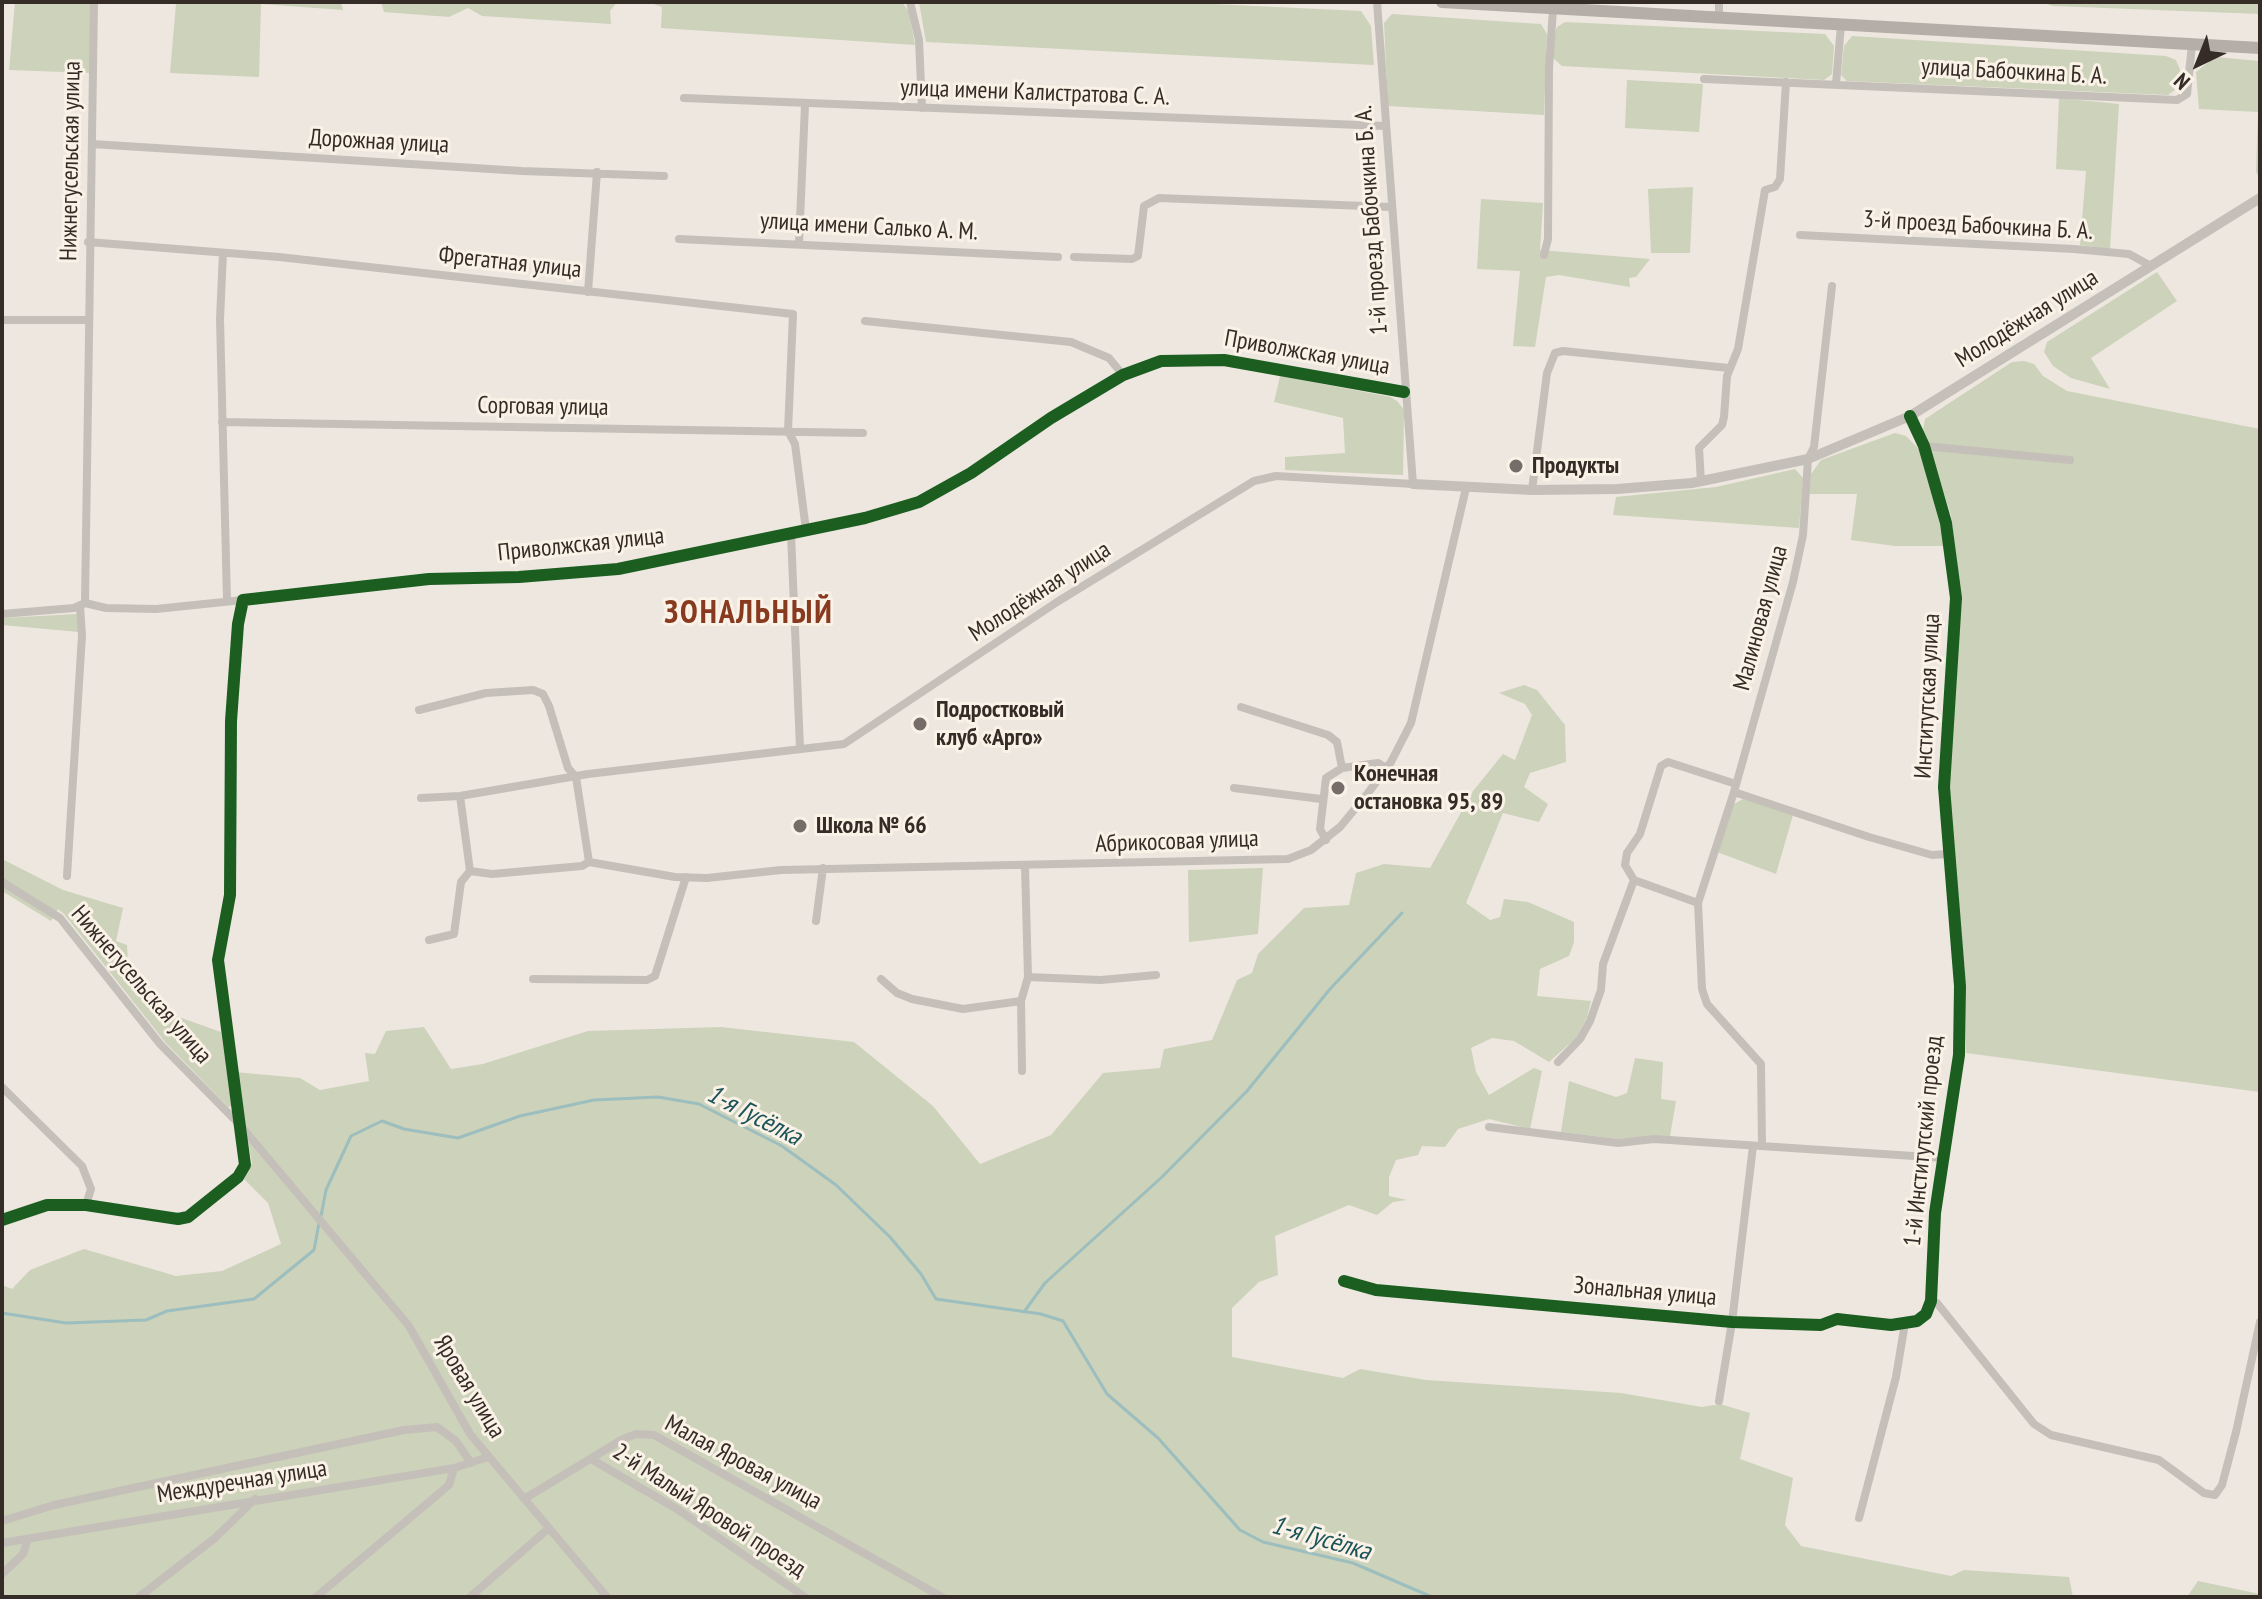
<!DOCTYPE html>
<meta charset="utf-8">
<style>
body{margin:0}
#map{position:relative;width:2262px;height:1599px;overflow:hidden;background:#ede7e0;font-family:"PT Sans Narrow",sans-serif}
canvas{display:block}
.frame{position:absolute;inset:0;border:4px solid #362c27;pointer-events:none}
.north{position:absolute;left:2158px;top:24px;width:80px;height:80px;-webkit-text-stroke:6px #faf2e7;paint-order:stroke;rotate:223deg;font-size:22px;font-weight:700;line-height:32px;text-align:center;color:#362c27}
.north::after{content:'';display:block;margin:auto;width:28px;height:36px;background:#362c27;clip-path:polygon(50% 0,100% 100%,50% 72%,0 100%)}
</style>
<div id="map">
<canvas width="2262" height="1599"></canvas>
<div class="frame"></div>
<div class="north">N</div>
</div>
<script>
const context = document.querySelector('canvas').getContext('2d');
context.lineJoin = 'round';
function fill(path, color) {
  context.fillStyle = color;
  context.fill(path, 'evenodd');
}
function poly(rows) {
  const path = new Path2D();
  for (const r of rows) {
    path.moveTo(r[0], r[1]);
    for (let i = 2; i < r.length; i += 2) path.lineTo(r[i], r[i + 1]);
  }
  return path;
}
function trace(path, color, width, dash) {
  context.strokeStyle = color;
  context.lineWidth = width;
  context.lineCap = dash ? 'butt' : 'round';
  context.setLineDash(dash || []);
  context.stroke(path);
}
function write(font, color, halo, rows, align = 'center') {
  context.font = font + ' "PT Sans Narrow",sans-serif';
  context.lineWidth = 6;
  context.setLineDash([]);
  context.textBaseline = 'middle';
  context.strokeStyle = halo;
  context.fillStyle = color;
  for (const [text, x, y, turn = 0] of rows) {
    context.save();
    context.translate(x, y);
    context.rotate((+turn || 0) * Math.PI / 180);
    context.textAlign = isNaN(turn) ? turn : align;
    if (halo) context.strokeText(text, 0, 0);
    context.fillText(text, 0, 0);
    context.restore();
  }
}
fill(poly([
 [15,2,91,2,90,73,9,70],
 [172,2,341,2,343,10,261,4,259,77,170,73,176,4],
 [381,2,617,2,610,11,611,24,482,16,468,8,449,17,384,12],
 [648,2,902,2,909,12,915,45,661,28,662,7],
 [919,2,1170,2,1361,11,1371,26,1374,65,926,42],
 [2040,2,2260,2,2260,14,2053,6],
 [1392,14,1541,24,1547,34,1544,115,1388,106,1384,23],
 [1565,22,1825,34,1834,46,1832,74,1824,80,1562,66,1552,57,1553,37,1557,27],
 [1852,36,2166,56,2176,60,2183,77,2179,87,2168,95,1847,81,1841,75,1844,46],
 [2215,57,2260,61,2260,179,2256,172,2258,112,2199,109,2196,72],
 [1627,80,1703,84,1699,132,1625,128],
 [2059,98,2119,104,2110,249,2080,245,2086,171,2056,169],
 [1693,187,1690,253,1651,253,1648,189],
 [1481,199,1543,203,1540,250,1650,259,1636,277,1629,278,1630,287,1559,275,1546,277,1535,347,1513,346,1520,271,1477,269],
 [2157,272,2177,301,2091,358,2110,389,2071,378,2053,366,2044,352,2047,342],
 [2024,361,2034,364,2043,376,2067,391,2260,429,2260,1092,1966,1053,1966,985,1948,779,1961,601,1951,515,1923,430,1925,419,2012,362],
 [1280,376,1391,397,1398,402,1404,410,1403,475,1285,470,1285,457,1345,453,1343,418,1274,402],
 [1895,433,1906,436,1919,449,1946,546,1895,546,1851,540,1857,494,1809,494,1811,474,1821,460],
 [1795,469,1803,478,1799,528,1613,515,1616,497,1716,487],
 [77,614,79,632,2,625,2,618],
 [1524,685,1537,690,1565,725,1566,762,1530,773,1524,787,1548,804,1539,822,1503,813,1466,903,1490,920,1500,917,1504,899,1528,902,1574,922,1574,942,1569,956,1540,969,1537,996,1591,1001,1587,1017,1576,1038,1549,1062,1514,1041,1492,1038,1471,1048,1476,1072,1489,1095,1534,1068,1542,1071,1530,1129,1489,1119,1458,1129,1445,1147,1422,1146,1418,1155,1396,1160,1389,1177,1389,1196,1407,1200,1393,1202,1377,1215,1349,1205,1275,1236,1278,1275,1259,1282,1232,1308,1232,1357,1343,1378,1360,1369,1426,1380,1621,1393,1702,1407,1720,1404,1750,1413,1740,1459,1793,1478,1785,1525,1801,1546,1951,1576,1964,1570,2069,1577,2073,1597,2,1597,2,1285,12,1289,30,1270,84,1249,176,1276,222,1271,281,1244,268,1203,244,1179,252,1163,235,1072,300,1078,320,1090,369,1081,365,1053,375,1054,386,1031,424,1027,451,1069,483,1064,588,1031,721,1027,854,1042,933,1106,980,1164,1051,1135,1103,1073,1160,1068,1164,1049,1212,1040,1237,980,1252,973,1258,954,1304,908,1349,905,1356,873,1384,864,1430,868,1473,791,1503,754,1515,760,1532,715,1525,704,1499,693],
 [1743,799,1793,815,1776,874,1717,852,1734,804],
 [2,859,63,890,123,908,116,941,127,945,129,980,147,999,173,1015,221,1032,232,1106,228,1107,165,1042,64,914,58,909,51,921,2,891],
 [1263,868,1258,934,1189,942,1188,870],
 [1635,1058,1663,1062,1661,1099,1676,1101,1670,1136,1618,1139,1561,1132,1569,1081,1616,1097,1627,1093],
 [2198,1581,2260,1594,2260,1597,2187,1597]
]), '#cdd2ba');
trace(poly([
 [321,1216,326,1190,351,1136,382,1121,404,1129,458,1138,520,1116,594,1100,658,1097,699,1104,782,1146,836,1185,890,1237,921,1274,936,1299,1041,1314,1063,1321,1107,1394,1158,1438,1240,1530,1263,1542,1353,1563,1432,1597],
 [1024,1312,1045,1283,1162,1177,1247,1091,1330,989,1402,913],
 [2,1313,66,1323,146,1320,167,1311,254,1299,314,1250,319,1223]
]), '#9cbebe', 3);
trace(poly([
 [910,2,919,40,922,108],
 [1719,18,1719,2],
 [1704,79,2177,100,2187,94,2192,44],
 [1836,84,1841,25],
 [684,98,1385,126],
 [92,144,522,171,664,176],
 [1800,235,2074,249,2129,254,2151,266],
 [679,239,1058,257],
 [88,242,279,257,793,314,788,431,795,444,806,530],
 [799,243,805,105],
 [223,253,220,319,227,600],
 [1544,255,1548,239,1549,69,1553,9],
 [1074,257,1132,259,1138,256,1144,206,1159,198,1391,207],
 [588,292,597,172],
 [2,320,89,320],
 [865,321,1071,342,1109,358,1123,375],
 [222,422,863,433],
 [1924,446,2070,460],
 [1701,482,1699,448,1722,425,1724,417,1727,376,1738,349,1765,190,1775,187,1780,179,1786,82],
 [1532,490,1547,373,1555,353,1563,351,1729,368],
 [791,534,800,748],
 [85,603,94,2],
 [2,614,74,608,85,603,106,608,156,609,243,600],
 [1241,707,1328,735,1337,742,1342,768],
 [419,710,486,693,533,690,543,694,549,706,568,768,576,777],
 [576,777,589,862],
 [1234,788,1321,799],
 [1734,792,1869,837,1932,855,1947,854],
 [421,798,460,796,588,774,844,744,1057,602,1254,481,1276,476,1413,484,1377,2],
 [1326,840,1320,829,1326,778,1342,768,1378,763,1386,768],
 [470,871,492,874,582,866,589,862,675,877,707,878,781,870,1288,859,1311,850,1340,827,1365,797,1391,762,1411,723,1466,488],
 [67,876,82,635,80,606],
 [2,882,60,918,160,1044,240,1125,409,1326,470,1434,607,1597],
 [1698,903,1634,880,1625,865,1627,853,1640,834,1661,766,1668,762,1736,784],
 [816,921,823,868],
 [429,940,454,934,461,882,470,871,460,796],
 [1028,977,1101,980,1156,975],
 [533,979,647,980,655,976,686,877],
 [881,979,897,993,912,999,963,1009,1021,1001],
 [1558,1062,1580,1039,1590,1021,1601,990,1603,964,1634,880],
 [1022,1071,1021,1001,1028,977,1025,866],
 [2,1087,82,1166,91,1189,86,1205],
 [1489,1127,1618,1143,1654,1139,1944,1158],
 [1762,1146,1761,1064,1707,1004,1702,989,1698,903,1734,792,1793,582,1803,535,1808,459,1814,447,1832,286],
 [2,1220,47,1205,86,1205,178,1219,188,1217,238,1177,245,1165,218,960,230,895,231,721,238,624,243,600,429,579,519,577,618,569,865,518,919,502,971,473,1051,418,1123,375,1161,361,1224,360,1404,392],
 [1344,1281,1376,1290,1732,1322,1821,1325,1837,1319,1891,1325,1917,1321,1926,1314,1931,1301,1935,1213,1959,1055,1960,986,1944,787,1956,598,1946,523,1924,446,1910,416],
 [1931,1301,1937,1303,2034,1424,2051,1435,2159,1460,2204,1493,2215,1495,2222,1485,2236,1432,2260,1322],
 [1719,1401,1732,1322,1753,1146],
 [591,1459,677,1509,805,1597],
 [524,1499,623,1439,636,1434,654,1435,942,1597],
 [1859,1518,1896,1377,1905,1323],
 [2,1521,54,1505,404,1430,437,1427,456,1441,471,1463],
 [2,1543,454,1468,488,1457],
 [2,1574,23,1554,28,1539],
 [139,1597,215,1538,255,1499],
 [316,1597,449,1485,454,1468],
 [470,1597,549,1528]
]), '#c5bfb9', 8);
trace(poly([
 [1413,484,1532,490,1617,489,1692,483,1808,459,1910,416,2260,198]
]), '#c5bfb9', 10);
trace(poly([
 [1442,2,2260,48]
]), '#b5aea8', 12);
trace(poly([
 [2,1220,47,1205,86,1205,178,1219,188,1217,238,1177,245,1165,218,960,230,895,231,721,238,624,243,600,429,579,519,577,618,569,865,518,919,502,971,473,1051,418,1123,375,1161,361,1224,360,1404,392],
 [1344,1281,1376,1290,1732,1322,1821,1325,1837,1319,1891,1325,1917,1321,1926,1314,1931,1301,1935,1213,1959,1055,1960,986,1944,787,1956,598,1946,523,1924,446,1910,416]
]), '#1b5e20', 12);
for (const [x, y, r, color] of [
 [1516,466,8,"#766d68"],
 [920,724,8,"#766d68"],
 [1338,788,8,"#766d68"],
 [800,826,8,"#766d68"]
]) {
  const dot = new Path2D();
  dot.arc(x, y, r, 0, 2 * Math.PI);
  context.fillStyle = color;
  context.fill(dot);
  trace(dot, '#faf2e7', 3);
}
write('24px', '#362c27', '#faf2e7', [
 ["улица Бабочкина Б. А.",2014,72,3],
 ["улица имени Калистратова С. А.",1035,93,2],
 ["Дорожная улица",379,142,3],
 ["Нижнегусельская улица",71,161,-89],
 ["1-й проезд Бабочкина Б. А.",1372,220,-94],
 ["3-й проезд Бабочкина Б. А.",1978,226,3],
 ["улица имени Салько А. М.",869,227,3],
 ["Фрегатная улица",510,263,6],
 ["Молодёжная улица",2027,319,-32],
 ["Приволжская улица",1307,353,10],
 ["Сорговая улица",543,407,1],
 ["Приволжская улица",581,545,-6],
 ["Молодёжная улица",1040,592,-33],
 ["Малиновая улица",1761,618,-75],
 ["Институтская улица",1928,696,-87],
 ["Абрикосовая улица",1177,842,-2],
 ["Нижнегусельская улица",141,985,49],
 ["1-й Институтский проезд",1924,1141,-84],
 ["Зональная улица",1645,1292,5],
 ["Яровая улица",469,1387,59],
 ["Малая Яровая улица",743,1463,28],
 ["Междуречная улица",242,1482,-9],
 ["2-й Малый Яровой проезд",709,1511,33]
]);
write('bold 24px', '#362c27', '#faf2e7', [
 ["Продукты",1532,466],
 ["Подростковый",936,710],
 ["клуб «Арго»",936,738],
 ["Конечная",1354,774],
 ["остановка 95, 89",1354,802],
 ["Школа № 66",816,826]
], 'left');
write('italic 26px', '#1c5359', '#faf2e7', [
 ["1-я Гусёлка",754,1116,27],
 ["1-я Гусёлка",1321,1539,16]
]);
context.letterSpacing = '2px';
write('bold 32px', '#873a1f', '#faf2e7', [
 ["ЗОНАЛЬНЫЙ",749,614]
]);
context.letterSpacing = '0px';
</script>
